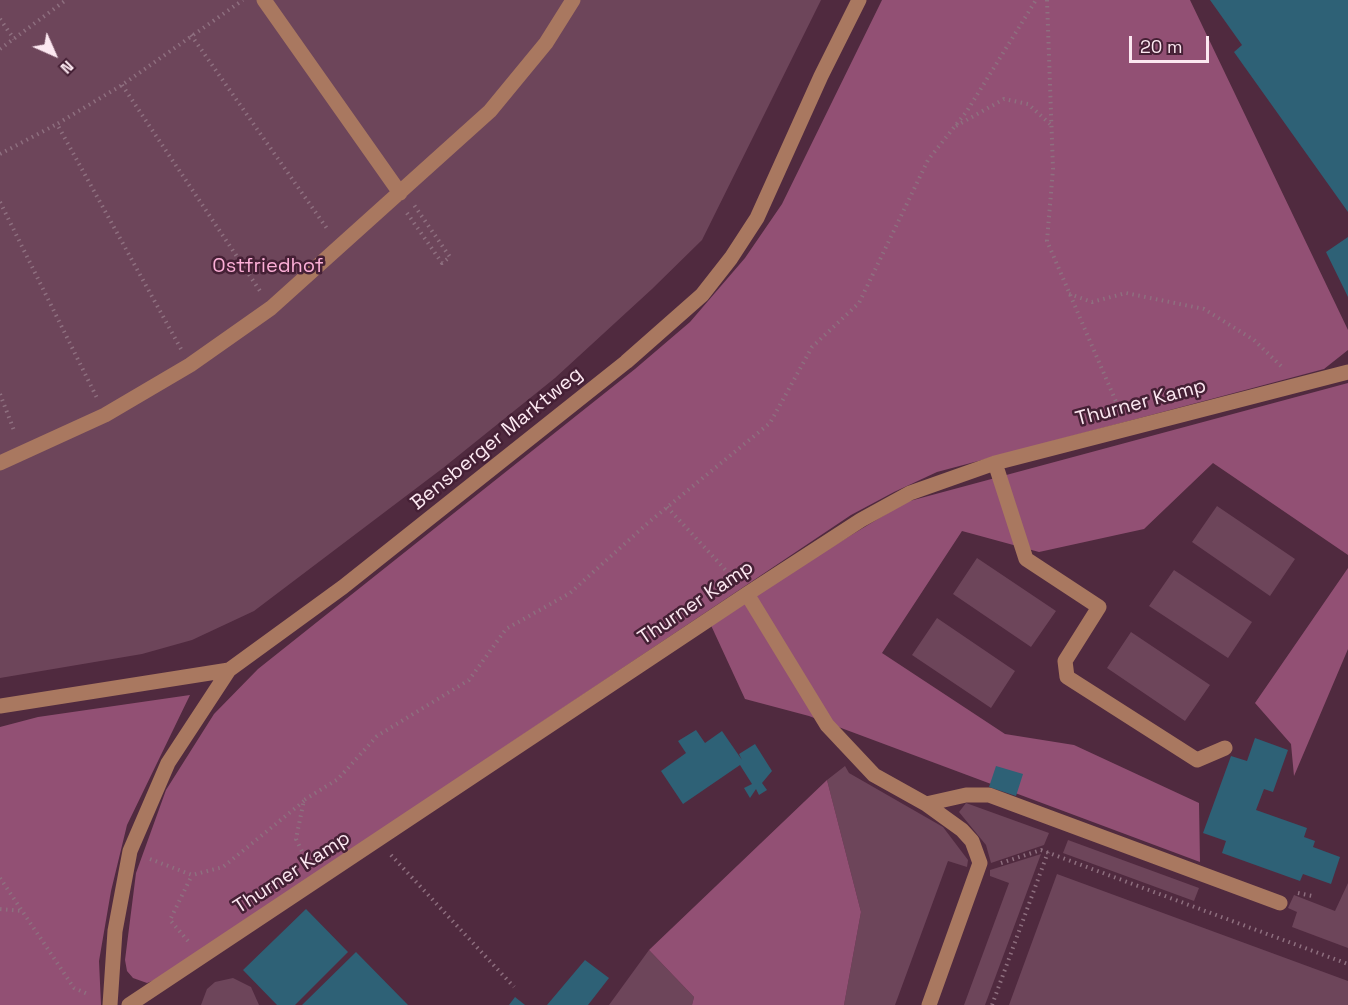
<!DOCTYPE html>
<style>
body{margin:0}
#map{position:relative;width:1348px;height:1005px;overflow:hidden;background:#502a3f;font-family:"Space Grotesk",sans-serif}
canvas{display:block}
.north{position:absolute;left:24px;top:24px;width:60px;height:60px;-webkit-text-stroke:4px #452035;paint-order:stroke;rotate:135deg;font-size:16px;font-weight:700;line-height:24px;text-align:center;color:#fce8f1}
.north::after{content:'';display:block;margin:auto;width:21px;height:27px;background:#fce8f1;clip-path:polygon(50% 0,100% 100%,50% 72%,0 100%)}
.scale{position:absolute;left:1129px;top:36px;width:80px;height:27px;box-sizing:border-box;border:3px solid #fce8f1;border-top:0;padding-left:8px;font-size:18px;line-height:21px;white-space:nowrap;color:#fce8f1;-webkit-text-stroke:4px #452035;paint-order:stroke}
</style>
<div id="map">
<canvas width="1348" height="1005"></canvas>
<div class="north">N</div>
<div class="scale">20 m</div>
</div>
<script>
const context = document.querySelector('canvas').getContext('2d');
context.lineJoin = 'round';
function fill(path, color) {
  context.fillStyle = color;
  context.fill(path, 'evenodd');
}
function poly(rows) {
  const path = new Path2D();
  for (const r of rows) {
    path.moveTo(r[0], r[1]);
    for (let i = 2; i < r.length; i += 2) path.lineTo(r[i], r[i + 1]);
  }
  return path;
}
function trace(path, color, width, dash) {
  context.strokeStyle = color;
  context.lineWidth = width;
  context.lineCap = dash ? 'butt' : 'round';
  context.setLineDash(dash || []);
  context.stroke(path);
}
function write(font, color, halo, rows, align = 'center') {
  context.font = font + ' "Space Grotesk",sans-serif';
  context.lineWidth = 5;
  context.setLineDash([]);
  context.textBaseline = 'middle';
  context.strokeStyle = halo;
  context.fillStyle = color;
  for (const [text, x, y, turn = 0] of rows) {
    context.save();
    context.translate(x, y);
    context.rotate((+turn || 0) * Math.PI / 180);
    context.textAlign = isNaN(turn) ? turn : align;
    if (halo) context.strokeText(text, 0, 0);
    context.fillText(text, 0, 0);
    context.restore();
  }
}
fill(poly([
 [0,0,821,0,702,240,652,289,555,378,443,468,254,611,192,640,142,654,0,678],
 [1217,506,1295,559,1270,596,1192,542],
 [977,558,1056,611,1031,647,953,594],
 [1174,570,1252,622,1228,658,1149,606],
 [937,618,1015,671,991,708,912,655],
 [1131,632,1210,685,1185,721,1107,668],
 [845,766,849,773,943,827,968,860,967,867,948,861,895,1005,844,1005,861,912,827,780],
 [966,803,1049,833,1044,845,991,863,986,845,959,812],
 [1068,840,1199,888,1194,901,1063,853],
 [1041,854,985,1005,964,1005,1009,883,990,876,990,870],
 [1057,874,1348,981,1348,1005,1009,1005],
 [1348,883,1348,948,1292,927,1297,912,1288,908,1294,895,1335,911],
 [649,950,694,997,692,1005,609,1005],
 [233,978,251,987,259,1005,201,1005,207,989,215,982]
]), '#6d455a');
fill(poly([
 [882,0,1190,0,1348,330,1348,350,1324,369,937,472,894,492,851,515,160,978,147,983,133,978,127,971,125,960,136,873,166,790,214,714,258,669,635,369,690,322,745,258,782,204],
 [1348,383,1348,555,1213,463,1144,529,1039,552,962,531,882,653,1005,734,1074,745,1199,803,1200,862,809,716,745,699,709,621,906,502],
 [1348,568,1348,649,1294,776,1291,744,1255,703],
 [190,695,127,825,111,891,99,961,101,1005,0,1005,0,727,38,717],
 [827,780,861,912,844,1005,692,1005,694,997,649,950]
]), '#925074');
fill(poly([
 [1210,0,1348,0,1348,212,1234,52,1242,45],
 [1348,237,1348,297,1326,252],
 [696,730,705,743,722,731,742,760,739,754,755,744,772,771,762,783,767,790,759,795,756,789,750,798,744,788,752,784,740,765,683,804,661,771,686,753,678,741],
 [1255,738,1288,750,1273,792,1264,789,1256,810,1307,828,1304,837,1315,841,1313,847,1340,857,1331,884,1303,874,1300,881,1222,853,1226,841,1203,833,1231,756,1247,761],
 [996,766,1023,774,1016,796,989,787],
 [306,909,348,952,295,1005,277,1005,243,970],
 [356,952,408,1005,302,1005],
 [585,960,609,978,588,1005,547,1005],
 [515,997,525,1005,509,1005]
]), '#2e6176');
trace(poly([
 [1047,0,1053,169,1047,241,1120,411],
 [0,19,14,39],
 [191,35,328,230],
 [0,49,66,0],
 [122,85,260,291],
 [956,126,1004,99,1028,104,1050,124],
 [0,154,57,124],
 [0,202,97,398],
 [407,213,442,263,450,257,414,205],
 [1069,294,1092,302,1126,293,1204,309,1254,340,1283,368],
 [181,349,57,124,122,85,243,0],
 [0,394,15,433],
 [667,507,734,579],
 [391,855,514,987],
 [150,859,192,875,223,867,304,801],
 [307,862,296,839,304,800,338,779,377,736,469,680,506,629,570,593,649,522,770,423,812,347,859,303,928,160,967,111,1036,0],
 [1001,863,1041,850,1348,964],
 [0,878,74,988,90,995],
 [1298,893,1312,896],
 [0,909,22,911],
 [188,941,170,920,192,875],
 [992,1005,1048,852]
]), '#8e6f7f', 4, [1.5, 4.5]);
trace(poly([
 [264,0,400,193],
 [0,463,105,415,190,365,271,308,490,111,546,43,573,0],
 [995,463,1026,559,1099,607,1065,661,1067,677,1197,760,1225,748],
 [747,594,827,725,874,775,926,804,966,795,989,795,1280,903],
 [0,706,229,670,343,587,626,362,702,295,731,258,757,218,821,76,859,0],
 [926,804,962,830,972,841,980,863,929,1005],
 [110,1005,115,931,130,851,168,763,229,670],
 [129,1005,747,594,861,520,910,493,995,463,1348,372]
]), '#a97860', 15);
write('20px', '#fcafd7', '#452035', [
 ["Ostfriedhof",268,267]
]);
write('20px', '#fce8f1', '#452035', [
 ["Thurner Kamp",1141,403,-15],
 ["Bensberger Marktweg",497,439,-39],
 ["Thurner Kamp",696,603,-34],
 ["Thurner Kamp",292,873,-33]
]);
</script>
